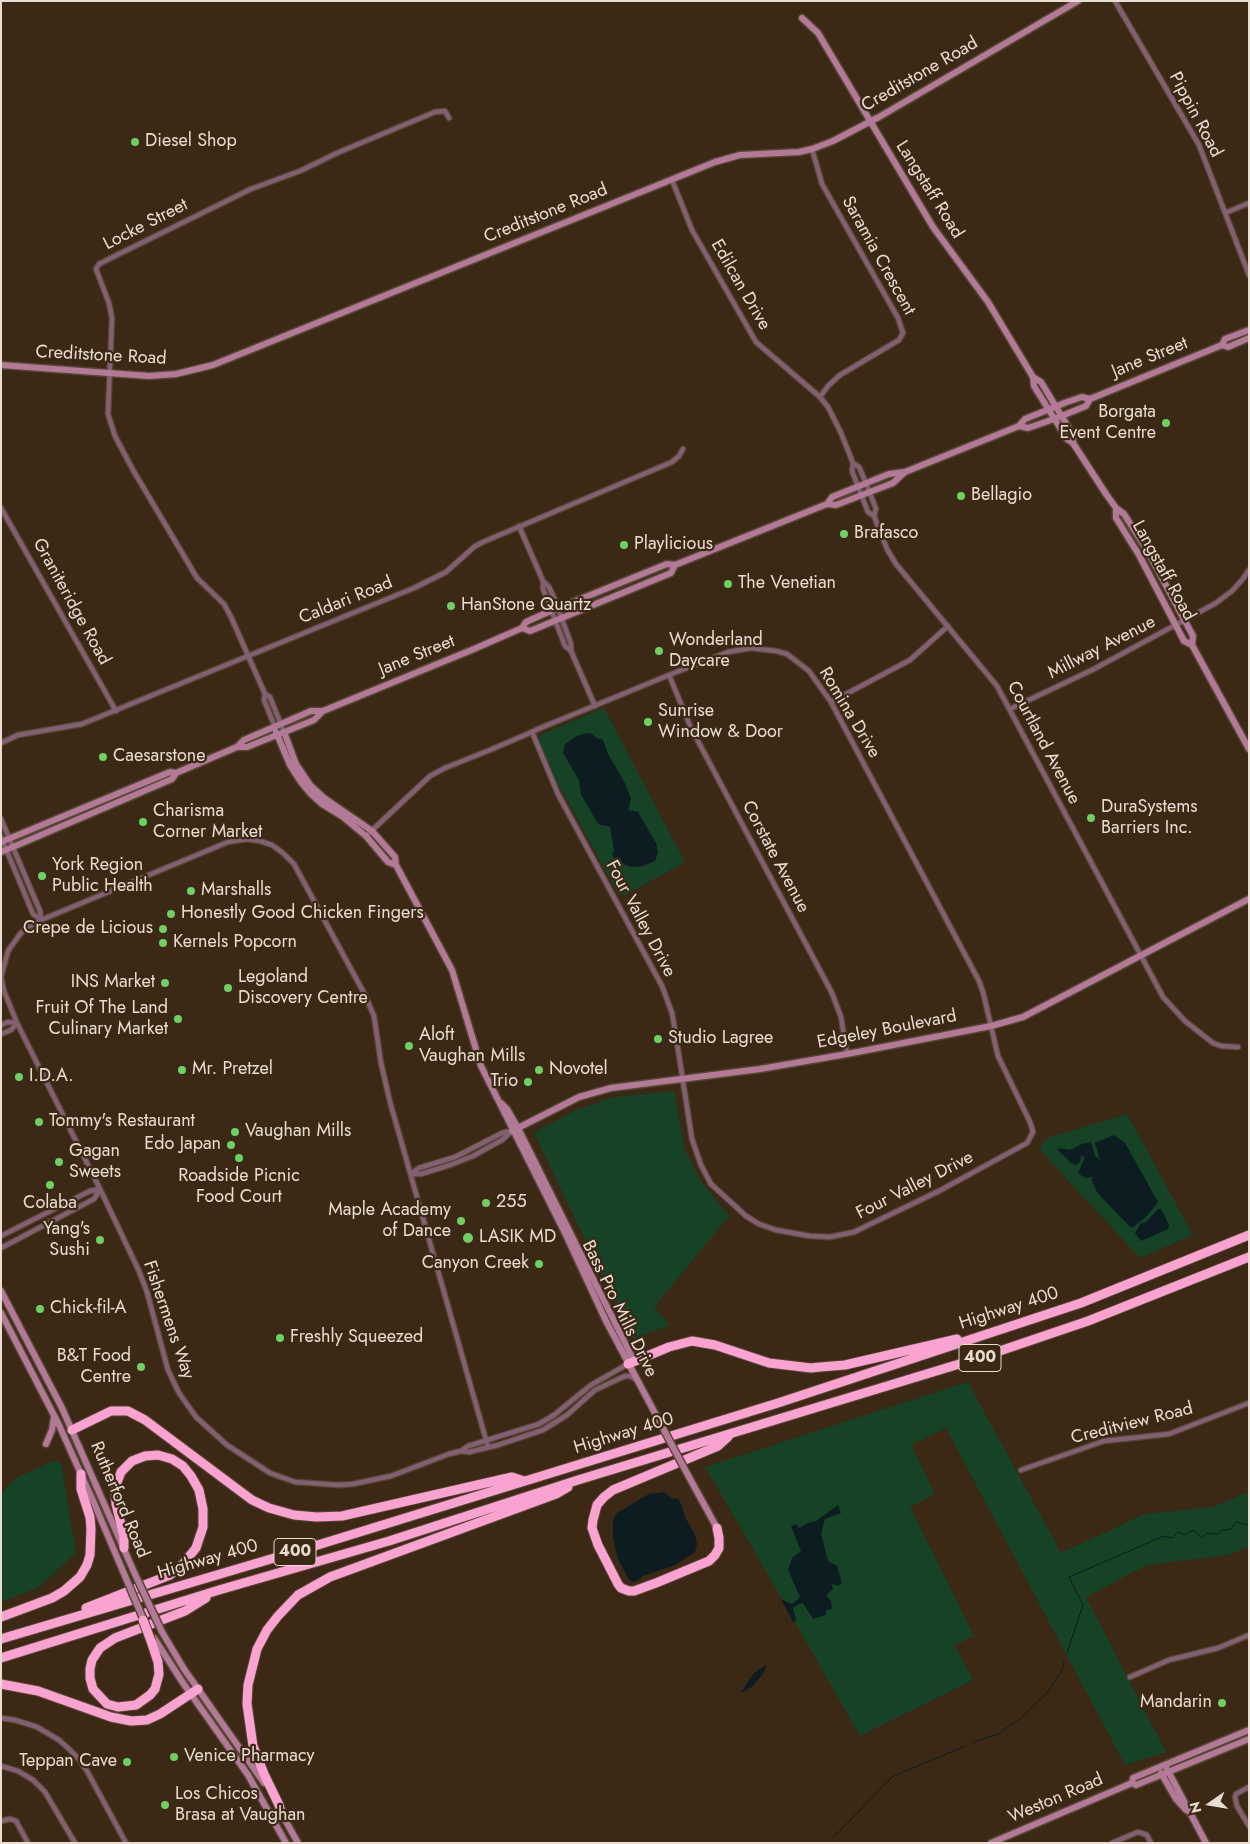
<!DOCTYPE html>
<style>
body{margin:0}
#map{position:relative;width:1250px;height:1844px;overflow:hidden;background:#3b2815;font-family:Jost,sans-serif}
canvas{display:block}
.frame{position:absolute;inset:0;border:2px solid #e9dcd1;pointer-events:none}
.north{position:absolute;left:1185px;top:1779px;width:50px;height:50px;-webkit-text-stroke:4px #3b2815;paint-order:stroke;rotate:257deg;font-size:14px;font-weight:700;line-height:20px;text-align:center;color:#e9dcd1}
.north::after{content:'';display:block;margin:auto;width:18px;height:22px;background:#e9dcd1;clip-path:polygon(50% 0,100% 100%,50% 72%,0 100%)}
</style>
<div id="map">
<canvas width="1250" height="1844"></canvas>
<div class="frame"></div>
<div class="north">N</div>
</div>
<script>
const context = document.querySelector('canvas').getContext('2d');
context.lineJoin = 'round';
function fill(path, color) {
  context.fillStyle = color;
  context.fill(path, 'evenodd');
}
function poly(rows) {
  const path = new Path2D();
  for (const r of rows) {
    path.moveTo(r[0], r[1]);
    for (let i = 2; i < r.length; i += 2) path.lineTo(r[i], r[i + 1]);
  }
  return path;
}
function trace(path, color, width, dash) {
  context.strokeStyle = color;
  context.lineWidth = width;
  context.lineCap = dash ? 'butt' : 'round';
  context.setLineDash(dash || []);
  context.stroke(path);
}
function write(font, color, halo, rows, align = 'center') {
  context.font = font + ' Jost,sans-serif';
  context.lineWidth = 4.5;
  context.setLineDash([]);
  context.textBaseline = 'middle';
  context.strokeStyle = halo;
  context.fillStyle = color;
  for (const [text, x, y, turn = 0] of rows) {
    context.save();
    context.translate(x, y);
    context.rotate((+turn || 0) * Math.PI / 180);
    context.textAlign = isNaN(turn) ? turn : align;
    if (halo) context.strokeText(text, 0, 0);
    context.fillText(text, 0, 0);
    context.restore();
  }
}
fill(poly([
 [604,708,685,862,625,895,618,894,556,780,539,741,540,735],
 [674,1091,685,1150,701,1181,729,1216,654,1307,670,1325,633,1339,534,1133,576,1110,614,1097],
 [1127,1114,1193,1235,1140,1258,1039,1149,1047,1138],
 [968,1382,1061,1553,1145,1514,1212,1507,1249,1492,1249,1547,1228,1555,1147,1565,1086,1597,1166,1752,1125,1765,946,1428,911,1445,935,1494,910,1507,974,1636,955,1645,973,1680,860,1736,752,1547,705,1467],
 [53,1461,61,1462,76,1553,39,1587,1,1602,1,1494,16,1478]
]), '#164326');
fill(poly([
 [587,733,592,734,598,739,602,739,604,743,608,754,625,783,631,799,628,810,638,812,656,843,658,853,655,861,643,866,632,867,623,864,619,857,614,858,612,854,614,851,610,827,598,824,581,794,579,780,563,753,565,744,577,736],
 [1114,1135,1125,1143,1158,1202,1146,1217,1133,1227,1130,1227,1106,1202,1097,1192,1091,1179,1094,1177,1085,1178,1078,1173,1085,1157,1081,1156,1080,1162,1076,1165,1071,1163,1058,1150,1060,1148,1070,1150,1082,1144,1091,1142,1095,1156,1100,1160,1095,1143],
 [1158,1209,1161,1209,1169,1225,1168,1229,1141,1241,1135,1233,1140,1224,1146,1222],
 [664,1492,671,1498,678,1499,681,1504,685,1517,695,1535,697,1544,695,1552,675,1565,643,1576,637,1581,632,1582,628,1578,618,1559,613,1538,613,1520,617,1513,649,1494],
 [838,1505,841,1513,825,1519,821,1534,828,1561,837,1566,842,1583,838,1586,832,1584,833,1589,826,1595,831,1601,832,1609,826,1610,826,1615,813,1619,803,1603,799,1604,793,1608,796,1620,793,1622,781,1599,792,1604,800,1597,788,1570,792,1558,801,1551,791,1526,797,1524,799,1528,808,1523,816,1521],
 [766,1665,765,1671,753,1686,741,1693,753,1674]
]), '#0c1c21');
trace(poly([
 [1067,1653,1083,1605,1069,1577,1164,1536,1172,1538,1178,1532,1185,1535,1193,1530,1202,1538,1207,1533,1217,1534,1222,1530,1231,1529,1236,1522,1246,1525,1249,1523],
 [972,1743,998,1734,1021,1718,1047,1693,1062,1670,1064,1662],
 [833,1838,892,1777,965,1746]
]), '#0c1c21', 1);
const street = poly([
 [1115,1,1199,145,1249,275],
 [812,149,822,184,898,318,903,333,899,340,840,375,828,386,820,397],
 [672,180,692,230,756,342,820,397,828,407,841,433,853,463,852,471,868,512,874,516,887,549,896,564,997,686,1163,997,1185,1021,1213,1043,1221,1046,1238,1047],
 [1225,213,1249,203],
 [853,463,859,467,866,483,876,509,874,516],
 [1,508,116,711],
 [519,526,543,581,543,589,565,646,571,651,595,706],
 [543,581,549,587,555,600,571,644,571,651],
 [669,675,691,728,832,993,841,1017,847,1054],
 [265,694,270,697,284,732],
 [831,702,910,660,948,626],
 [1010,709,1094,669,1216,603,1232,591,1242,580,1249,570],
 [275,727,264,700,265,694,231,617,224,604,197,578,133,470,115,436,108,414,112,318,109,303,96,269,99,264,119,254,251,189,300,171,337,153,435,112,445,111,449,118],
 [1,743,18,735,82,724,414,588,446,572,474,547,483,542,672,462,679,456,683,449],
 [1,819,40,911,41,920],
 [366,836,430,776,445,768,490,750,532,732,538,729,669,675,728,652,751,648,776,651,787,654,809,671,831,702,979,981,983,992,998,1056,1030,1122,1033,1132,1027,1143,939,1191,854,1232,830,1237,810,1236,776,1230,759,1224,746,1216,711,1184,701,1165,692,1139,675,1030,672,1013,662,986,558,794,532,732],
 [1,837,33,914,41,920],
 [1,1025,8,1022,17,1023],
 [1,1034,11,1030,17,1023],
 [411,1174,421,1174,450,1165,473,1156,502,1140,512,1131],
 [411,1174,419,1168,455,1157,502,1133,511,1131],
 [1,1236,90,1191,100,1189],
 [1,1248,94,1199,100,1189],
 [488,1447,390,1102,381,1063,374,1016,364,993,294,864,283,853,272,845,260,841,247,839,228,842,41,920,27,928,20,934,8,951,1,977,4,991,17,1023,100,1189,139,1271,147,1292,168,1370,179,1393,196,1417,227,1445,270,1473,295,1482,338,1485,353,1484,391,1476,449,1454,461,1451,469,1452,498,1445,543,1430,567,1415,595,1390,625,1376,630,1376,637,1380],
 [461,1451,468,1446,539,1424,554,1415,591,1385,628,1364],
 [1021,1470,1104,1441,1169,1434,1249,1403],
 [1130,1677,1169,1660,1218,1648,1249,1635],
 [1,1718,15,1720,37,1727,59,1740,69,1749,78,1758,87,1771,126,1843],
 [1,1766,18,1771,33,1780,45,1792,75,1843],
 [1249,1787,1236,1794,1235,1797,1237,1806,1249,1826],
 [1,1821,10,1819,16,1821,28,1843],
 [1112,1843,1138,1832,1147,1835,1151,1843]
]);
const secondary = poly([
 [802,18,818,33,933,227,988,302,1033,377,1041,382,1073,435,1073,443],
 [1222,345,1225,339,1249,330],
 [1,365,149,376,176,374,213,365,715,162,740,155,799,152,812,149,833,141,879,117,1078,1],
 [1033,377,1034,386,1067,439,1073,443,1106,494,1116,508,1124,514,1147,550,1193,636,1192,645],
 [1019,426,1028,428,1054,419,1086,406,1090,399],
 [827,504,836,505,893,483,905,472],
 [1116,508,1116,518,1139,555,1184,641,1192,645,1249,749],
 [522,628,530,631,671,573,675,565],
 [276,732,290,765,301,782,311,794,322,804,343,817,366,836,388,862,396,865],
 [284,732,296,764,310,785,324,798,372,831,395,857,396,865,452,970,481,1066,566,1235,606,1321,657,1417],
 [237,747,244,740,311,711,323,711,474,649,522,628,526,622,546,613,667,564,675,565,827,504,832,497,889,474,905,472,1019,426,1025,419,1067,402,1082,397,1090,399,1222,345,1228,347,1249,338],
 [1,842,170,772,176,773],
 [1,852,172,779,176,773,237,747,247,747,314,720,323,711],
 [501,1103,507,1109,518,1128,634,1361],
 [512,1131,579,1097,611,1088,760,1069,847,1054,991,1026,1023,1017,1249,899],
 [1,1291,62,1408,134,1572],
 [1,1313,59,1425,94,1503,125,1576],
 [46,1444,52,1430,54,1417],
 [689,1477,717,1528],
 [162,1632,184,1669,264,1783],
 [154,1638,183,1683,248,1775,286,1843],
 [1167,1769,1206,1843],
 [1161,1773,1176,1799,1186,1810],
 [1132,1783,1133,1778,1249,1730],
 [279,1809,298,1843],
 [991,1843,1132,1783,1136,1785,1249,1739]
]);
const highway = poly([
 [628,1364,669,1347,692,1341,715,1345,769,1363,811,1368,820,1367,845,1365,957,1339],
 [72,1430,111,1411,128,1411,145,1420,252,1500,269,1508,294,1515,317,1517,342,1516,512,1477,524,1481],
 [717,1528,719,1538,719,1548,715,1555,709,1561,656,1583,634,1591,629,1591,621,1588,618,1584,598,1545,592,1528,593,1520,597,1505,604,1497,613,1490,718,1446,728,1437],
 [86,1608,170,1575,183,1564,196,1548,203,1527,203,1509,199,1490,191,1476,183,1466,172,1459,158,1455,145,1456,132,1461,121,1472,115,1488,116,1504,124,1537,124,1548],
 [1,1617,52,1598,64,1591,80,1577,87,1565,90,1555,91,1529,90,1517,81,1489,81,1474],
 [1,1639,308,1548,778,1403,1081,1303,1249,1235],
 [151,1641,158,1662,159,1674,155,1689,150,1695,136,1705,118,1707,107,1704,93,1689,90,1678,90,1669,92,1660,100,1648,115,1638,185,1611,206,1598],
 [1,1658,219,1590,389,1541,578,1480,979,1358,1088,1321,1249,1257],
 [1,1684,38,1691,111,1717,131,1721,147,1720,160,1714,198,1689],
 [281,1812,279,1805,264,1774,253,1746,247,1704,248,1685,257,1649,267,1630,278,1616,298,1595,330,1577,556,1494,568,1487]
]);
trace(street, '#574533', 7);
trace(secondary, '#574533', 9);
trace(highway, '#574533', 11);
trace(street, '#825f71', 4.5);
trace(secondary, '#b37a97', 6);
trace(highway, '#faa2d0', 9);
const secondaryBridge = poly([
 [657,1417,689,1477],
 [134,1572,162,1632],
 [125,1576,145,1623]
]);
const highwayBridge = poly([
 [143,1620,151,1641]
]);
trace(secondaryBridge, '#574533', 9, []);
trace(highwayBridge, '#574533', 11, []);
trace(secondaryBridge, '#b37a97', 6);
trace(highwayBridge, '#faa2d0', 9);
for (const [x, y, r, color] of [
 [135,142,5,"#6cd362"],
 [1166,423,5,"#6cd362"],
 [961,496,5,"#6cd362"],
 [844,534,5,"#6cd362"],
 [624,545,5,"#6cd362"],
 [728,584,5,"#6cd362"],
 [451,606,5,"#6cd362"],
 [659,651,5,"#6cd362"],
 [648,722,5,"#6cd362"],
 [103,757,5,"#6cd362"],
 [1091,818,5,"#6cd362"],
 [143,822,5,"#6cd362"],
 [42,876,5,"#6cd362"],
 [191,891,5,"#6cd362"],
 [171,914,5,"#6cd362"],
 [163,929,5,"#6cd362"],
 [163,943,5,"#6cd362"],
 [165,983,5,"#6cd362"],
 [228,988,5,"#6cd362"],
 [178,1019,5,"#6cd362"],
 [658,1039,5,"#6cd362"],
 [409,1046,5,"#6cd362"],
 [182,1070,5,"#6cd362"],
 [539,1070,5,"#6cd362"],
 [19,1077,5,"#6cd362"],
 [528,1082,5,"#6cd362"],
 [39,1122,5,"#6cd362"],
 [235,1132,5,"#6cd362"],
 [231,1145,5,"#6cd362"],
 [239,1158,5,"#6cd362"],
 [59,1162,5,"#6cd362"],
 [50,1185,5,"#6cd362"],
 [486,1203,5,"#6cd362"],
 [461,1221,5,"#6cd362"],
 [468,1238,6,"#6cd362"],
 [100,1240,5,"#6cd362"],
 [539,1264,5,"#6cd362"],
 [40,1309,5,"#6cd362"],
 [280,1338,5,"#6cd362"],
 [141,1367,5,"#6cd362"],
 [1222,1703,5,"#6cd362"],
 [174,1757,5,"#6cd362"],
 [127,1762,5,"#6cd362"],
 [165,1805,5,"#6cd362"]
]) {
  const dot = new Path2D();
  dot.arc(x, y, r, 0, 2 * Math.PI);
  context.fillStyle = color;
  context.fill(dot);
  trace(dot, '#3b2815', 2);
}
for (const [x, y, w] of [
 [980,1358,42],
 [295,1552,42]
]) {
  const box = new Path2D();
  box.roundRect(x - w / 2, y - 13.5, w, 27, 4);
  context.fillStyle = '#3b2815';
  context.fill(box);
  trace(box, '#e9dcd1', 1);
}
write('bold 16px', '#e9dcd1', null, [
 ["400",980,1358],
 ["400",295,1552]
]);
write('18px', '#e9dcd1', '#3b2815', [
 ["Creditstone Road",920,75,-30],
 ["Pippin Road",1195,115,62],
 ["Langstaff Road",929,190,58],
 ["Creditstone Road",546,214,-22],
 ["Locke Street",146,225,-27],
 ["Saramia Crescent",878,256,61],
 ["Edilcan Drive",740,285,60],
 ["Creditstone Road",101,356,3],
 ["Jane Street",1150,358,-22],
 ["Langstaff Road",1163,571,61],
 ["Caldari Road",346,601,-22],
 ["Graniteridge Road",71,602,61],
 ["Millway Avenue",1102,648,-27],
 ["Jane Street",417,656,-22],
 ["Romina Drive",849,713,59],
 ["Courtland Avenue",1043,743,62],
 ["Corstate Avenue",775,857,62],
 ["Four Valley Drive",640,919,62],
 ["Edgeley Boulevard",887,1030,-11],
 ["Four Valley Drive",915,1186,-27],
 ["Bass Pro Mills Drive",619,1309,64],
 ["Highway 400",1009,1309,-18],
 ["Fishermens Way",168,1320,71],
 ["Creditview Road",1132,1424,-14],
 ["Highway 400",624,1434,-17],
 ["Rutherford Road",119,1500,67],
 ["Highway 400",208,1560,-16],
 ["Weston Road",1056,1799,-23]
]);
write('18px', '#e9dcd1', '#3b2815', [
 ["Diesel Shop",145,142],
 ["Borgata",1156,413,"right"],
 ["Event Centre",1156,434,"right"],
 ["Bellagio",971,496],
 ["Brafasco",854,534],
 ["Playlicious",634,545],
 ["The Venetian",738,584],
 ["HanStone Quartz",461,606],
 ["Wonderland",669,641],
 ["Daycare",669,662],
 ["Sunrise",658,712],
 ["Window & Door",658,733],
 ["Caesarstone",113,757],
 ["DuraSystems",1101,808],
 ["Barriers Inc.",1101,829],
 ["Charisma",153,812],
 ["Corner Market",153,833],
 ["York Region",52,866],
 ["Public Health",52,887],
 ["Marshalls",201,891],
 ["Honestly Good Chicken Fingers",181,914],
 ["Crepe de Licious",153,929,"right"],
 ["Kernels Popcorn",173,943],
 ["Legoland",238,978],
 ["Discovery Centre",238,999],
 ["INS Market",155,983,"right"],
 ["Fruit Of The Land",168,1009,"right"],
 ["Culinary Market",168,1030,"right"],
 ["Aloft",419,1036],
 ["Vaughan Mills",419,1057],
 ["Studio Lagree",668,1039],
 ["Mr. Pretzel",192,1070],
 ["Novotel",549,1070],
 ["I.D.A.",29,1077],
 ["Trio",518,1082,"right"],
 ["Tommy's Restaurant",49,1122],
 ["Vaughan Mills",245,1132],
 ["Edo Japan",221,1145,"right"],
 ["Gagan",69,1152],
 ["Sweets",69,1173],
 ["Roadside Picnic",239,1177,"center"],
 ["Food Court",239,1198,"center"],
 ["255",496,1203],
 ["Colaba",50,1204,"center"],
 ["Maple Academy",451,1211,"right"],
 ["of Dance",451,1232,"right"],
 ["Yang's",90,1230,"right"],
 ["Sushi",90,1251,"right"],
 ["LASIK MD",479,1238],
 ["Canyon Creek",529,1264,"right"],
 ["Chick-fil-A",50,1309],
 ["Freshly Squeezed",290,1338],
 ["B&T Food",131,1357,"right"],
 ["Centre",131,1378,"right"],
 ["Mandarin",1212,1703,"right"],
 ["Venice Pharmacy",184,1757],
 ["Teppan Cave",117,1762,"right"],
 ["Los Chicos",175,1795],
 ["Brasa at Vaughan",175,1816]
], 'left');
</script>
